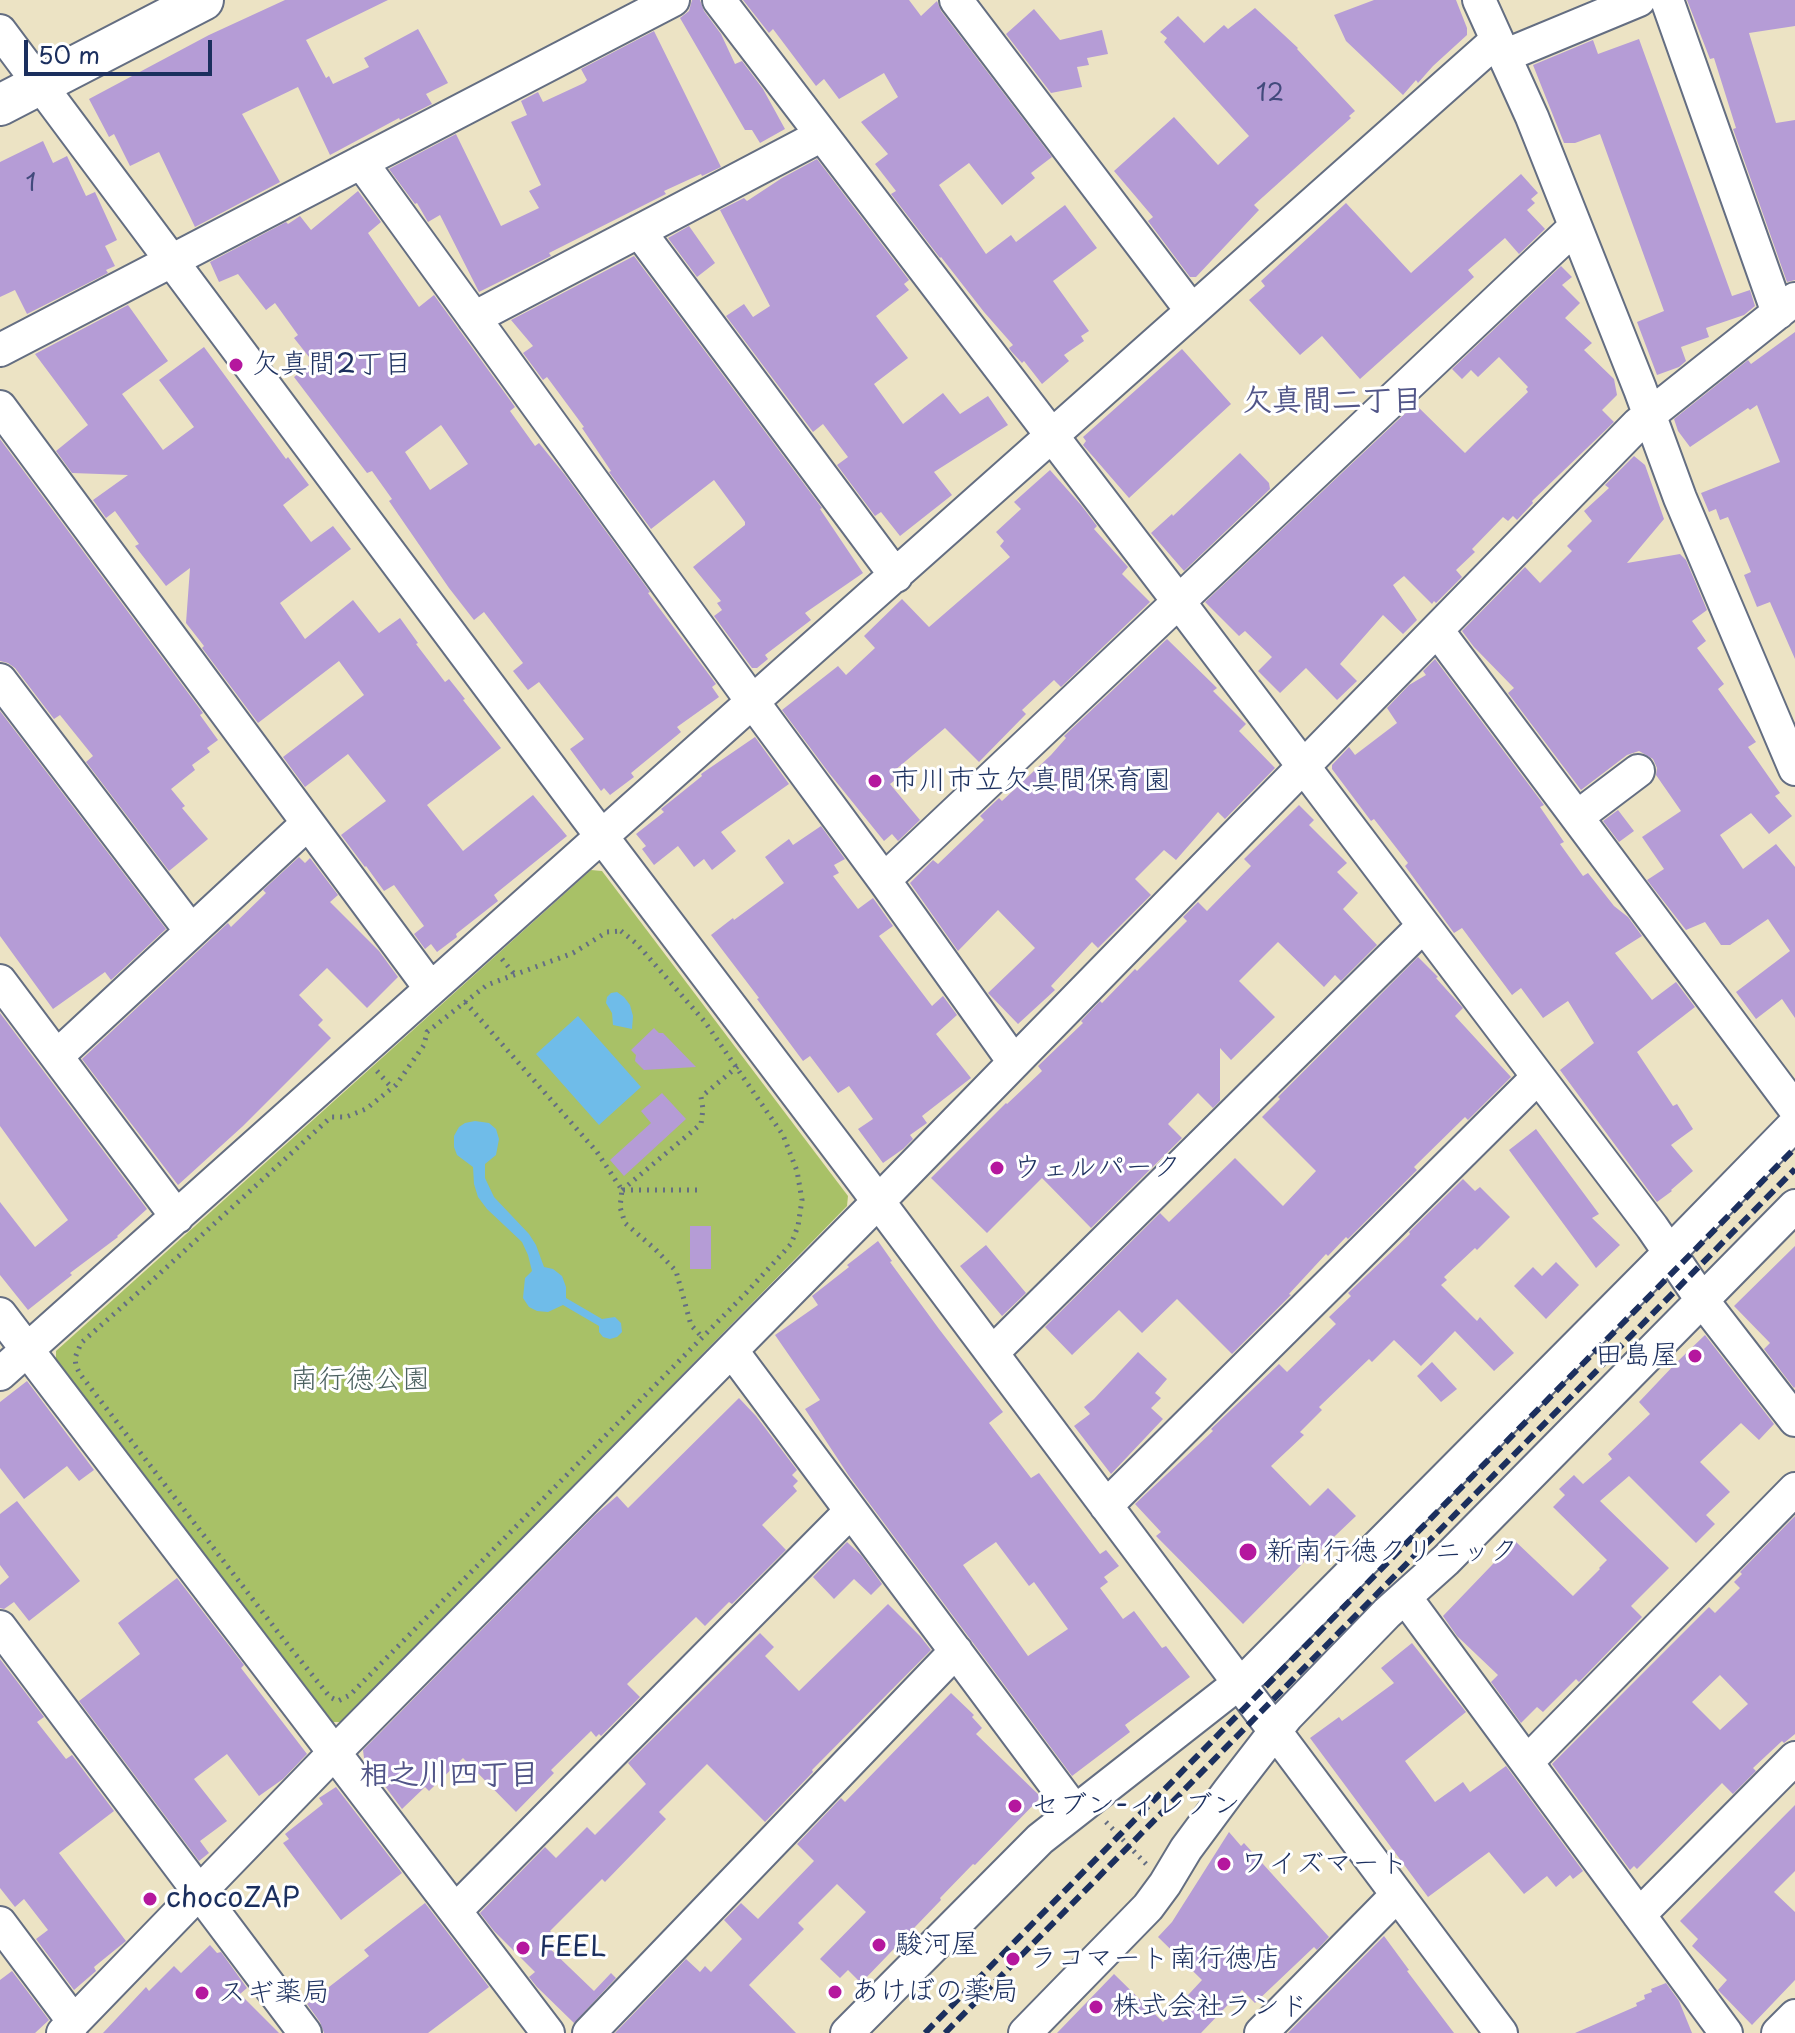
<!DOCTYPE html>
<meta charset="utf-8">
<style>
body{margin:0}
#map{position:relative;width:1795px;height:2033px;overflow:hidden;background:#ece3c4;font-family:"Playpen Sans",sans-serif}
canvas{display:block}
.scale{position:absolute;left:24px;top:40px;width:188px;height:36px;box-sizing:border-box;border:4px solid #1b2f5e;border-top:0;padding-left:10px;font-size:24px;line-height:28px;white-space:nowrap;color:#1b2f5e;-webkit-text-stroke:6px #fff;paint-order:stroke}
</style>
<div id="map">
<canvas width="1795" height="2033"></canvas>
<div class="scale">50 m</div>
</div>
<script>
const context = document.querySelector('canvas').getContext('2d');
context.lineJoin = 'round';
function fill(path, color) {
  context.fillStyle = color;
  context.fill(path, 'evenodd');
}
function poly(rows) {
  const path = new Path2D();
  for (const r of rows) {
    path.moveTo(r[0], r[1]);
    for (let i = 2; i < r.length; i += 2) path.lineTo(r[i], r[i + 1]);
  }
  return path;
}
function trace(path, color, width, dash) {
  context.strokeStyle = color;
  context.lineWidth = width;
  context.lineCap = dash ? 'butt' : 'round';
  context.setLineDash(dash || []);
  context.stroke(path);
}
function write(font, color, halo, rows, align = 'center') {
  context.font = font + ' "Playpen Sans","Klee One",sans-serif';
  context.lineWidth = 6;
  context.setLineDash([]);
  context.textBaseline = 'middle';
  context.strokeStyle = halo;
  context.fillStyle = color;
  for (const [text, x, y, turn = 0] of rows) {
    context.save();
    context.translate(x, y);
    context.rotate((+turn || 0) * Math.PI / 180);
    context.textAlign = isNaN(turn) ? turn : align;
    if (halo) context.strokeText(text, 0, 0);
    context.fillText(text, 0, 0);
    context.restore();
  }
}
fill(poly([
 [591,870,602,871,848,1196,847,1206,343,1722,333,1722,56,1359,56,1351]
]), '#a8c167');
fill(poly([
 [617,992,624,997,630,1005,633,1016,632,1029,613,1025,612,1013,606,1003,607,997,611,993],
 [578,1016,641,1087,599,1125,536,1054],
 [475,1121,489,1123,496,1129,499,1139,496,1155,485,1164,485,1178,494,1197,529,1234,536,1245,544,1267,553,1269,562,1276,566,1287,566,1298,602,1319,615,1317,621,1323,622,1332,617,1337,610,1339,603,1337,599,1332,599,1326,563,1305,548,1312,537,1311,529,1307,523,1298,525,1278,532,1271,528,1255,522,1242,487,1209,478,1197,474,1184,473,1167,457,1155,454,1147,454,1136,459,1127,465,1123]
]), '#6fbce9');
fill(poly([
 [285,0,388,0,306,40,326,78,329,76,333,84,369,67,364,58,418,29,448,83,426,94,432,104,400,120,399,118,330,155,298,87,242,114,280,182,195,227,159,152,130,166,114,134,109,137,89,99,209,35],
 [692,0,700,0,704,11,721,34,735,64,742,61,763,89,785,129,760,143,752,130,745,130,680,18,689,11],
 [743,0,909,0,921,16,937,1,941,11,1052,157,1031,173,1035,178,1002,205,969,163,939,185,986,254,1011,235,1016,242,1065,205,1097,248,1053,281,1089,331,1081,336,1084,341,1064,355,1069,361,1042,384,1024,361,1022,363,1011,351,1009,348,1013,345,984,312,941,257,940,258,891,194,896,191,875,164,888,154,861,122,898,97,884,73,839,99,824,79,816,86,773,29,769,33],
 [1374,0,1456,0,1467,28,1467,35,1433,66,1418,83,1416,80,1403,95,1346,41,1334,15],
 [1687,0,1795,0,1795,26,1749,33,1776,123,1795,120,1795,280,1787,282,1733,129,1736,128,1714,58,1710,59],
 [1255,8,1298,48,1297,49,1355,111,1349,116,1351,118,1254,205,1259,210,1196,277,1190,277,1148,221,1153,217,1114,171,1174,117,1218,165,1249,136,1164,42,1167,38,1160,32,1178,16,1204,43,1224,25,1228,29],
 [1034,9,1060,40,1102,30,1108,54,1087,58,1089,65,1077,67,1082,87,1051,93,1006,34],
 [654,31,721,167,702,176,701,174,664,191,666,194,549,253,551,256,479,292,440,215,428,222,417,203,415,204,389,169,456,134,501,226,539,208,529,191,541,185,511,122,527,115,521,101,538,92,543,102,584,83,587,80,581,69],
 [1639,39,1732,296,1750,290,1755,306,1744,315,1706,328,1709,337,1681,347,1686,361,1679,367,1657,375,1637,322,1664,311,1600,134,1575,143,1564,143,1533,65,1593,40,1598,54],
 [43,141,53,163,67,156,86,196,95,192,117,240,105,246,115,266,106,270,108,273,27,314,15,290,0,297,0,162],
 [817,159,909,280,904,284,909,290,876,316,908,358,874,384,903,424,943,393,960,414,988,396,1008,425,934,472,952,495,900,536,881,512,875,516,837,465,848,457,823,424,813,432,726,316,744,304,753,317,770,306,720,210,744,198,747,201,782,178],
 [1521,174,1538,193,1531,199,1535,203,1527,210,1545,229,1519,254,1505,238,1468,270,1474,277,1360,379,1322,336,1300,355,1249,300,1265,286,1261,281,1346,203,1411,273],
 [358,191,381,222,368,233,419,307,434,295,515,407,510,411,535,446,539,443,565,475,650,592,648,593,716,684,712,687,719,697,677,727,681,732,631,773,634,777,610,795,604,788,601,791,570,749,584,739,539,682,528,690,513,671,523,663,484,612,474,620,449,588,389,501,392,499,372,471,367,473,294,377,313,362,294,338,298,335,275,303,266,310,238,274,219,282,210,262,286,222,288,224,300,216,311,230],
 [441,425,468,464,430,490,405,452],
 [689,226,715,263,697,277,668,238],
 [634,256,822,508,820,509,863,573,805,613,811,620,765,655,768,659,757,668,752,668,714,616,722,610,717,603,721,601,693,567,745,525,745,522,714,480,651,529,609,472,611,471,582,428,584,427,547,377,543,380,523,353,533,346,511,320],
 [1561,266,1572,277,1562,285,1580,303,1565,318,1592,343,1584,350,1614,379,1617,395,1602,410,1614,422,1532,501,1533,503,1517,520,1513,516,1508,521,1503,517,1472,549,1475,552,1456,570,1462,577,1436,603,1434,601,1432,604,1404,576,1393,585,1417,620,1403,634,1383,615,1340,664,1357,681,1337,700,1306,668,1280,693,1258,671,1272,657,1245,631,1239,636,1205,602,1415,404,1465,453,1475,443,1528,392,1526,389,1528,387,1499,357,1478,377,1471,370,1462,379,1452,369],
 [128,305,168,361,122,394,163,450,194,427,159,380,204,347,286,459,288,457,309,485,283,505,311,542,333,526,351,549,280,603,305,639,353,600,379,633,400,618,418,643,416,644,445,682,449,679,465,699,463,700,501,748,427,805,463,851,533,795,567,836,494,895,498,901,456,934,457,937,437,952,431,944,425,949,414,934,424,926,394,885,384,891,366,866,365,867,341,835,386,801,348,754,305,787,283,757,364,695,339,661,258,723,202,648,204,646,186,623,190,568,166,586,135,546,139,544,115,511,106,518,93,500,128,475,72,473,56,451,88,425,35,354],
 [1795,332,1795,659,1770,602,1757,607,1744,575,1751,572,1728,517,1720,520,1716,509,1709,512,1701,493,1780,462,1757,405,1750,410,1748,408,1690,447,1678,431,1674,419,1748,360,1751,364],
 [1182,349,1231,404,1129,498,1083,445,1086,441,1083,437],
 [0,439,203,713,200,715,218,740,207,748,210,752,192,765,195,770,171,789,185,806,182,808,208,839,169,871,86,762,93,756,60,715,54,719,15,668,8,663,0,661],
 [1240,453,1269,483,1270,489,1184,571,1151,533,1172,514,1173,516],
 [1634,456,1645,465,1664,519,1627,563,1680,554,1686,560,1707,610,1692,621,1706,641,1697,648,1724,684,1718,689,1756,742,1748,747,1780,793,1775,796,1792,816,1769,834,1751,813,1720,835,1743,869,1776,844,1795,867,1795,1018,1782,999,1756,1019,1736,992,1790,951,1768,919,1730,945,1721,945,1705,922,1686,930,1647,880,1664,869,1642,837,1681,811,1656,775,1657,768,1653,759,1639,751,1627,755,1581,790,1508,693,1514,688,1474,647,1462,631,1525,567,1540,583,1572,551,1567,546,1592,521,1584,511,1609,488,1605,485],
 [1050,470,1081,505,1097,526,1094,529,1128,567,1122,574,1150,602,1061,687,1054,680,1022,710,1026,714,979,762,945,728,894,771,899,777,890,784,920,820,898,841,892,834,884,841,829,773,782,710,838,666,846,675,875,648,864,636,902,599,929,627,1010,557,1000,546,1004,541,996,532,1021,509,1014,502],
 [1167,639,1217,688,1213,691,1246,724,1239,731,1275,768,1225,819,1218,812,1176,860,1164,850,1135,879,1151,895,1098,948,1092,942,1051,986,1055,990,1018,1024,988,993,1035,948,998,910,958,951,910,883,933,860,938,864,984,820,980,816,999,798,1002,801,1051,755,1066,738,1064,736],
 [1435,659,1544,805,1540,807,1564,842,1560,844,1583,876,1588,873,1614,906,1628,917,1642,936,1615,953,1652,1000,1676,982,1695,1007,1637,1052,1673,1106,1677,1104,1693,1129,1671,1145,1693,1171,1671,1190,1672,1191,1657,1202,1560,1070,1594,1043,1568,1001,1543,1018,1521,988,1512,995,1462,928,1454,933,1405,866,1408,863,1374,819,1371,821,1332,769,1332,765,1349,747,1355,755,1397,723,1387,708,1409,685,1426,675,1423,671],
 [0,711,166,929,111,980,105,972,53,1009,0,936],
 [755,737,789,784,721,832,736,851,712,870,704,859,694,867,678,846,654,865,642,849,646,846,636,834,664,812,661,809,702,776,701,774],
 [1299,805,1314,820,1309,825,1347,863,1337,872,1358,893,1343,909,1377,945,1341,981,1335,975,1324,987,1278,942,1239,981,1275,1017,1231,1060,1220,1048,1220,1101,1213,1108,1198,1093,1168,1124,1182,1138,1091,1228,1042,1178,987,1233,931,1178,1006,1103,1007,1104,1042,1071,1038,1066,1083,1023,1081,1021,1100,1001,1102,1003,1135,969,1137,971,1187,921,1183,917,1198,902,1207,911,1251,866,1244,859],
 [1618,810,1634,831,1619,842,1603,821],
 [821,826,845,859,834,865,839,873,833,876,858,909,873,898,893,926,879,936,932,1006,943,996,957,1015,936,1034,971,1078,922,1116,927,1123,910,1135,913,1139,903,1149,883,1163,858,1129,873,1119,849,1086,838,1093,810,1056,803,1061,757,999,759,998,711,935,733,918,734,920,784,883,765,857,789,839,793,845],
 [299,857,305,863,310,858,338,895,330,902,379,951,398,977,367,1008,327,968,299,995,323,1020,318,1025,331,1038,243,1126,178,1185,82,1059,228,923,231,927,266,893,263,890],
 [1418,957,1438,977,1436,978,1463,1008,1455,1016,1511,1077,1468,1120,1465,1117,1414,1167,1417,1170,1348,1239,1346,1237,1328,1256,1326,1254,1289,1294,1291,1295,1232,1354,1177,1299,1142,1333,1119,1310,1072,1355,1045,1327,1160,1213,1169,1222,1235,1158,1283,1206,1316,1171,1262,1117,1280,1099,1278,1097],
 [0,1013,147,1209,117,1236,118,1237,70,1273,72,1275,28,1310,0,1275,0,1202,35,1247,68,1220,0,1126],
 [654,1028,659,1033,663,1033,696,1067,644,1070,635,1061,636,1055,631,1050],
 [662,1093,686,1119,624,1176,610,1160,651,1123,641,1111],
 [1536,1129,1599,1214,1592,1218,1620,1245,1596,1268,1509,1150],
 [1463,1179,1475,1191,1480,1187,1510,1217,1477,1250,1475,1248,1444,1277,1447,1280,1441,1285,1477,1321,1480,1317,1514,1353,1494,1371,1455,1331,1421,1366,1394,1340,1372,1362,1369,1359,1319,1407,1322,1410,1300,1432,1304,1435,1271,1466,1310,1506,1328,1488,1356,1516,1316,1554,1314,1552,1243,1624,1156,1536,1161,1532,1135,1504,1213,1431,1211,1429,1279,1364,1287,1372,1336,1324,1329,1317,1351,1296,1348,1293,1410,1234,1409,1232],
 [690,1226,711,1226,711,1269,690,1269],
 [878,1241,892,1261,890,1262,939,1329,1003,1412,989,1423,1031,1478,1039,1473,1100,1554,1106,1550,1119,1566,1104,1577,1108,1582,1100,1588,1123,1619,1134,1611,1162,1648,1166,1646,1190,1677,1125,1725,1130,1732,1072,1776,849,1476,805,1409,820,1400,775,1335,818,1305,812,1296,849,1267,847,1265],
 [996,1542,1029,1586,1034,1582,1068,1629,1028,1656,963,1565],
 [986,1245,1026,1293,1002,1316,960,1266],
 [1795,1246,1795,1387,1794,1388,1764,1349,1770,1343,1734,1306],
 [1556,1262,1579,1285,1546,1319,1514,1286,1533,1267,1542,1276],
 [1705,1335,1774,1424,1759,1440,1741,1423,1700,1462,1730,1492,1706,1515,1715,1524,1696,1543,1629,1476,1600,1501,1669,1568,1631,1606,1642,1617,1579,1682,1576,1679,1543,1712,1537,1707,1521,1723,1491,1682,1498,1675,1457,1636,1443,1616,1515,1541,1573,1596,1600,1569,1599,1568,1607,1560,1553,1507,1565,1495,1559,1489,1574,1475,1583,1484,1612,1459,1608,1454,1650,1414,1639,1402,1676,1363],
 [1138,1352,1167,1379,1155,1393,1161,1398,1151,1408,1163,1419,1111,1474,1074,1426,1090,1414,1084,1407,1094,1399],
 [1432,1362,1457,1389,1441,1402,1417,1376],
 [27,1381,94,1470,79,1481,67,1466,24,1499,0,1468,0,1402],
 [739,1398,756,1416,797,1470,792,1475,798,1481,793,1486,797,1491,762,1525,786,1550,732,1604,729,1602,705,1626,696,1617,627,1684,640,1697,601,1736,599,1734,596,1737,591,1731,551,1770,554,1773,516,1812,463,1758,429,1791,425,1787,402,1809,364,1758,363,1750,595,1515,617,1496,628,1508],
 [17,1501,80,1581,29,1621,14,1602,4,1609,0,1608,0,1585,9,1577,0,1565,0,1514],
 [1795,1516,1795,1734,1784,1743,1782,1741,1753,1768,1756,1771,1733,1794,1722,1783,1637,1869,1634,1866,1630,1870,1552,1764,1709,1607,1715,1613,1740,1588,1734,1582,1742,1574,1740,1572],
 [1720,1675,1748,1704,1720,1730,1692,1702],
 [847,1542,861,1555,882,1584,871,1595,854,1579,834,1599,813,1577],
 [177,1578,244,1665,241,1668,307,1754,283,1779,259,1796,227,1754,194,1779,227,1821,200,1841,209,1853,199,1861,79,1701,140,1654,118,1623],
 [888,1604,920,1636,931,1650,812,1770,813,1772,765,1822,707,1764,659,1812,666,1819,605,1882,602,1879,550,1931,553,1934,544,1943,594,1991,611,1973,616,1978,574,2023,537,1987,529,1977,535,1972,494,1931,480,1913,545,1847,556,1858,587,1827,595,1835,646,1784,628,1763,760,1633,774,1647,765,1656,799,1691],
 [1412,1643,1466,1712,1405,1761,1435,1802,1463,1782,1470,1792,1506,1766,1583,1871,1573,1879,1570,1875,1556,1887,1547,1876,1524,1894,1489,1852,1428,1897,1310,1738,1339,1717,1342,1721,1394,1683,1381,1668],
 [0,1659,44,1717,37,1722,66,1759,72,1755,114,1811,59,1853,126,1941,94,1967,96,1971,74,1990,36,1939,48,1930,24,1899,15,1907,0,1888],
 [951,1693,974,1715,972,1717,982,1728,976,1734,1041,1797,975,1865,973,1864,940,1898,941,1900,861,1983,848,1970,840,1978,820,1959,866,1912,837,1884,798,1923,804,1929,749,1985,796,2033,615,2033,686,1959,700,1972,705,1966,711,1972,742,1939,724,1920,741,1903,758,1919,814,1861,797,1844,841,1798,845,1802],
 [336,1787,402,1873,341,1920,283,1843,289,1839,285,1834,323,1804,319,1798],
 [1795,1805,1795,1871,1774,1892,1795,1912,1795,1980,1752,2025,1718,1990,1727,1980,1692,1946,1698,1939,1680,1921],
 [1229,1832,1241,1846,1244,1843,1329,1937,1317,1950,1314,1947,1255,2003,1242,1990,1201,2033,1057,2033,1114,1974,1163,2022,1202,1980,1158,1937,1172,1922],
 [425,1903,489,1987,428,2033,324,2033,320,2022,307,2004,369,1956,364,1950],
 [1384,1936,1409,1970,1407,1971,1454,2033,1288,2033],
 [210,1945,217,1953,221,1952,247,1988,240,1994,279,2033,103,2033,146,1987,149,1991,174,1966,181,1973],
 [12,1971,49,2020,35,2033,0,2033,0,1980],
 [1666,1983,1679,2001,1692,2033,1575,2033,1637,2006,1636,2003,1645,1999,1644,1995,1652,1992,1651,1989]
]), '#b59cd6');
const minor = poly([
 [719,0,1179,602,1652,1227,1702,1300,1795,1420],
 [956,0,1192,311],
 [1479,0,1532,117,1640,389,1680,498,1795,769],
 [1667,0,1778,313],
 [0,31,587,817,863,1181,1501,2033],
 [1504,56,1639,0],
 [361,162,744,690,884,880,1014,1062],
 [639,231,896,576],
 [474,318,822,135],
 [0,350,673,0],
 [0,407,431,989],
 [1437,630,1795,1109],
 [0,680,191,931],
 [1577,817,1638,771],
 [884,880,1574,228],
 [0,981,177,1217],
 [57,1056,308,823],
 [0,1314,548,2033],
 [732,1351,1074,1810],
 [992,1353,1423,926],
 [0,1374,752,702,1497,40],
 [1106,1506,1538,1077],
 [1405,1597,1726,2033],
 [0,1627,305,2033],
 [1527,1762,1795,1489],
 [455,1911,851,1511],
 [1639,1915,1795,1758],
 [0,1923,74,2022],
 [63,2033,334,1753,866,1214,1638,424,1795,299],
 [589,2033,956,1651],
 [847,2033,1040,1839,1253,1672,1669,1253,1795,1124],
 [1025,2033,1148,1907,1165,1884,1186,1849,1229,1791,1287,1716,1387,1613,1446,1560,1795,1206],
 [1261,2033,1397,1895],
 [1778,2033,1795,2016]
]);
const major = poly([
 [0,105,203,0]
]);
trace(minor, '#646e82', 36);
trace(major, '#646e82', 44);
trace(poly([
 [621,931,637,944,705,1022,783,1135,797,1171,802,1200,798,1226,791,1244,746,1293,350,1695,338,1701,330,1697,284,1640,80,1374,76,1366,75,1358,81,1343,157,1276,331,1117,346,1117,366,1109,396,1085,424,1045,427,1032,487,985,573,953,607,932,621,931],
 [502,959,515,975],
 [465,1002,597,1152,622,1190,620,1207,625,1223,655,1249,676,1271,691,1325,702,1337],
 [377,1071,392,1088],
 [622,1190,701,1124,703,1109,701,1097,738,1066],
 [623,1190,698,1190],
 [1106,1822,1146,1864]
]), '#646e82', 5, [2, 6]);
trace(minor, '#fff', 32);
trace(major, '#fff', 40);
trace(poly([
 [925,2033,1795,1148],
 [945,2033,1795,1169]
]), '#1b2f5e', 6, [12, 6]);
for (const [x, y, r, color] of [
 [236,365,8,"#b5179e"],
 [875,781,8,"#b5179e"],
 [997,1168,8,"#b5179e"],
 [1695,1356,8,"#b5179e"],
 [1248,1552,10,"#b5179e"],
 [1015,1806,8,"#b5179e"],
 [1224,1864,8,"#b5179e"],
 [150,1899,8,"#b5179e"],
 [879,1945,8,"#b5179e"],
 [523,1948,8,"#b5179e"],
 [1013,1959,8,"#b5179e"],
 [835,1992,8,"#b5179e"],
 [202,1993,8,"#b5179e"],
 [1096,2007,8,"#b5179e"]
]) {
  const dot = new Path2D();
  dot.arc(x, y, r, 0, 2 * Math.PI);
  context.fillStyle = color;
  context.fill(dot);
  trace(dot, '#fff', 3);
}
write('24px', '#424a7c', null, [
 ["12",1270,94],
 ["1",31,184]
]);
write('28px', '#1b2f5e', '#fff', [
 ["欠真間2丁目",252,365],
 ["市川市立欠真間保育園",891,781],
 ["ウェルパーク",1013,1168],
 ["田島屋",1679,1356,"right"],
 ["新南行徳クリニック",1266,1552],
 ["セブン-イレブン",1031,1806],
 ["ワイズマート",1240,1864],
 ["chocoZAP",166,1899],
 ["駿河屋",895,1945],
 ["FEEL",539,1948],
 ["ラコマート南行徳店",1029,1959],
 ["あけぼの薬局",851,1992],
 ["スギ薬局",218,1993],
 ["株式会社ランド",1112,2007]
], 'left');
write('28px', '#4c6261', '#fff', [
 ["南行徳公園",360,1380]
]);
write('bold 30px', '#515588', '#fff', [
 ["欠真間二丁目",1332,402],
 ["相之川四丁目",449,1776]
]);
</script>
